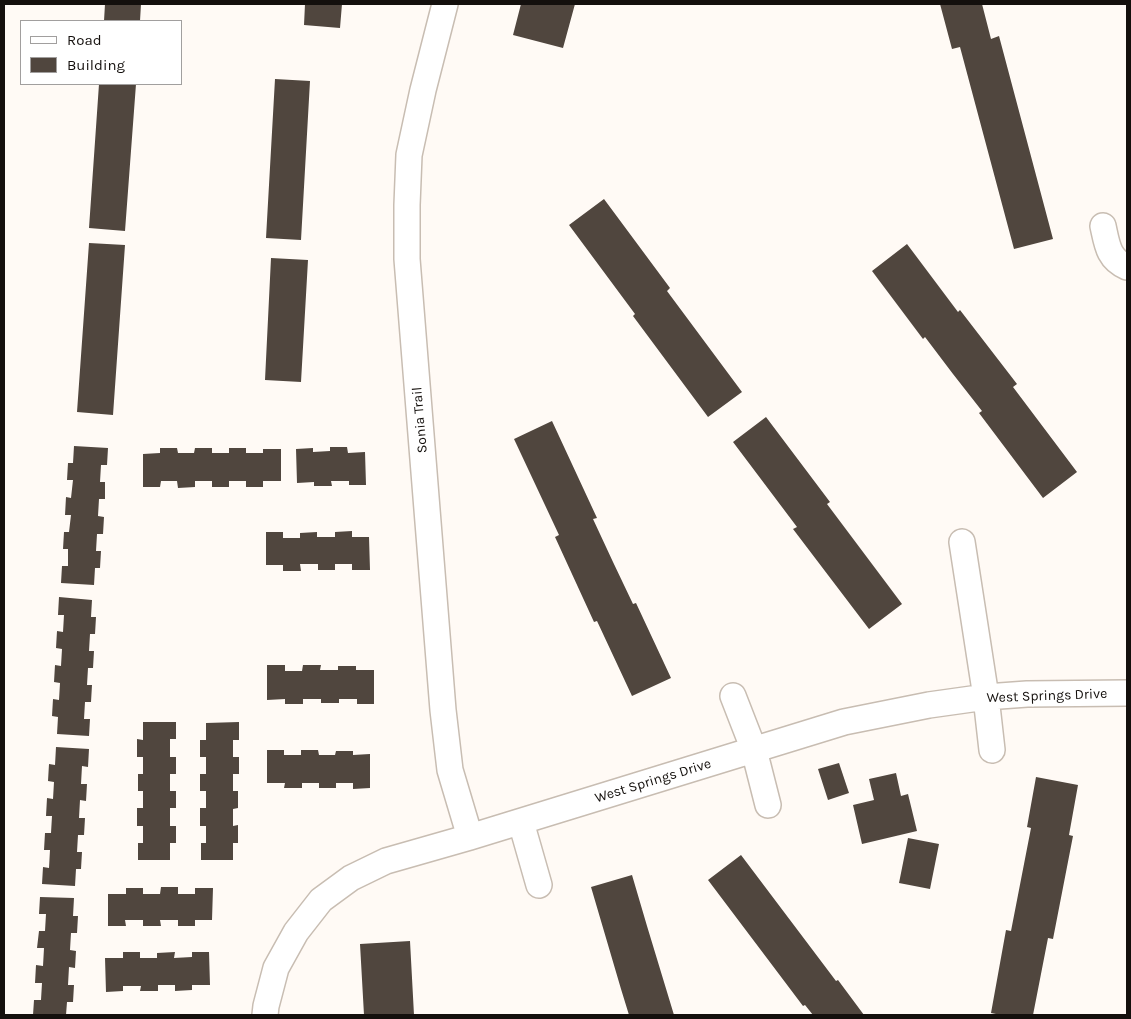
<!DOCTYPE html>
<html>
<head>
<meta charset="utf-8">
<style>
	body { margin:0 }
	#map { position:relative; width:1131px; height:1019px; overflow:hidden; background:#fffaf5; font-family:Karla,sans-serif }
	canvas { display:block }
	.frame { position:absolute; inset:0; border:5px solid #14100d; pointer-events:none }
	.legend { position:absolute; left:20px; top:20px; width:162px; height:65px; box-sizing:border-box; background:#fff; border:1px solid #a19f9e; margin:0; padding:6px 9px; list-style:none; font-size:15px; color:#14100d }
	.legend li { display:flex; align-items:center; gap:10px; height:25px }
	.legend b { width:25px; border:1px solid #a19f9e }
</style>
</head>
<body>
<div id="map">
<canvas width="1131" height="1019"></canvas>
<div class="frame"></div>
<ul class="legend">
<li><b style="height:6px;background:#fff"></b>Road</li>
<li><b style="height:14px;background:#50463e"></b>Building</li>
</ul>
</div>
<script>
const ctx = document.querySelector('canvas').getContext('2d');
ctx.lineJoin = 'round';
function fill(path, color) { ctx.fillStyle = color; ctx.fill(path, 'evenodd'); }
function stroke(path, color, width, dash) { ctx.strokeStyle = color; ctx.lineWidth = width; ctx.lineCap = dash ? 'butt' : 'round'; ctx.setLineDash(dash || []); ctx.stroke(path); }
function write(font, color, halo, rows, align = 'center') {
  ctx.font = font + ' Karla,sans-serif'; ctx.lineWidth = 5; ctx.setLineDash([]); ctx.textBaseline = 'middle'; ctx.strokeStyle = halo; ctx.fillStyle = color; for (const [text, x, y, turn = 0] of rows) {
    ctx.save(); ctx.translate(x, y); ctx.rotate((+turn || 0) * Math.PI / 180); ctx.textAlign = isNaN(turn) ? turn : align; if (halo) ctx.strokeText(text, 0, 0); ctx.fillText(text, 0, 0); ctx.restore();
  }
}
const building = new Path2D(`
	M 105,4 L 141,4 L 140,21 L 104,21 Z
	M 305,4 L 342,4 L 340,28 L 304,25 Z
	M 521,4 L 575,4 L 563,48 L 513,35 Z
	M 940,4 L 982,4 L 991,39 L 999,36 L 1053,239 L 1014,249 L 960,47 L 952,49 Z
	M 275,79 L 310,81 L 301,240 L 266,238 Z
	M 99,84 L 136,84 L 125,231 L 89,228 Z
	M 604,199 L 670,288 L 667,291 L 742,392 L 708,417 L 633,316 L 635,314 L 569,225 Z
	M 89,243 L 125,245 L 113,415 L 77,412 Z
	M 907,244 L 958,312 L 960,310 L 1017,384 L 1013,387 L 1077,472 L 1043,498 L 979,413 L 982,411 L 953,374 L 925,337 L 923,339 L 872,271 Z
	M 271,258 L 308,260 L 301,382 L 265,380 Z
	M 766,417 L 830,502 L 827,504 L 902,604 L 869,629 L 793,529 L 797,527 L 733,442 Z
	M 552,421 L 597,518 L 593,519 L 613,562 L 633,604 L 636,603 L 671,678 L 632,696 L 597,621 L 594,622 L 555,537 L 559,535 L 514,439 Z
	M 74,446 L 108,448 L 107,465 L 101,465 L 100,482 L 105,482 L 105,499 L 99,499 L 98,516 L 104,517 L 103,534 L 97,534 L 96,551 L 101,551 L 100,568 L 95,568 L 94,585 L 61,583 L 62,566 L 68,566 L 68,549 L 63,549 L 64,532 L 69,532 L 71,515 L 65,515 L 66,497 L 71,498 L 73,480 L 67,480 L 68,463 L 73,463 Z
	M 330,447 L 347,447 L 348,453 L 365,452 L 366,485 L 349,485 L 349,481 L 331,481 L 332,486 L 314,486 L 314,482 L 297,483 L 296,449 L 313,448 L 313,452 L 330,451 Z
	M 160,448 L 177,448 L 178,453 L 194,453 L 195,448 L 212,448 L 212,453 L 229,453 L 229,448 L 246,448 L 246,453 L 263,453 L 263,449 L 281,449 L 281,481 L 263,481 L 263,487 L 246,487 L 246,481 L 229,481 L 229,487 L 212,487 L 212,481 L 195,481 L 195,487 L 178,488 L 177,481 L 161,481 L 160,487 L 143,487 L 143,454 L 160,453 Z
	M 352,531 L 352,537 L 369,537 L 370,570 L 352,570 L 352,564 L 335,564 L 335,570 L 318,570 L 318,564 L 300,564 L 301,571 L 283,571 L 283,565 L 266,565 L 266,532 L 283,532 L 283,538 L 300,538 L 300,533 L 317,532 L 317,537 L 335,537 L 335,532 Z
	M 59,597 L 92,600 L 91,617 L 96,617 L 95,634 L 90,634 L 89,651 L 94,651 L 93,668 L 88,668 L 87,685 L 92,685 L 91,702 L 85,702 L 84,719 L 90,719 L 89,736 L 57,734 L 58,717 L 52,716 L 53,699 L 59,700 L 60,683 L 54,682 L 55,665 L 61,666 L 62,649 L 56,648 L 57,631 L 63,632 L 64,615 L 58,615 Z
	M 267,665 L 285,665 L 285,671 L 302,671 L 303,665 L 321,665 L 320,670 L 338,670 L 338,666 L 356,666 L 356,670 L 374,670 L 374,704 L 357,704 L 357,699 L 339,699 L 339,703 L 321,703 L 321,699 L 303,699 L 303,704 L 285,704 L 285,699 L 267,700 Z
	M 143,722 L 176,722 L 176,739 L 170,739 L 170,757 L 176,757 L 176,774 L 170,774 L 170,791 L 176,791 L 176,808 L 170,808 L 170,826 L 176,826 L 176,843 L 170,843 L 170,860 L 138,860 L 138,843 L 143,843 L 143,826 L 137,826 L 137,808 L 143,808 L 143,791 L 138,791 L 138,774 L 143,774 L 143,757 L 137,757 L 137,739 L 143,740 Z
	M 239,722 L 239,740 L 233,740 L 233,757 L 239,757 L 239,774 L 233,774 L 233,791 L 238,791 L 238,808 L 233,809 L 233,826 L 238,825 L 238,843 L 233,843 L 233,860 L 201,860 L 201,843 L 206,843 L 206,826 L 200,826 L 200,808 L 206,808 L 206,791 L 200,791 L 200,774 L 206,774 L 206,757 L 200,757 L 200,740 L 206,740 L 206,723 Z
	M 56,747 L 89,749 L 88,767 L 82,766 L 81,784 L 87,784 L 86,801 L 80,800 L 79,818 L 85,818 L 84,835 L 78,835 L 77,852 L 82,852 L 81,869 L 76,869 L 75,886 L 42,884 L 43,867 L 49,868 L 50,850 L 44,850 L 45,833 L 51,833 L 52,816 L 46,816 L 47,798 L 53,799 L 54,782 L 48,781 L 49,764 L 55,765 Z
	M 267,750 L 284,750 L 284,755 L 301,755 L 301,750 L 318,750 L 319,755 L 335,755 L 336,751 L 353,751 L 353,755 L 370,754 L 370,788 L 353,789 L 353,783 L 336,783 L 336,788 L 319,788 L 319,783 L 302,783 L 302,788 L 284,788 L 285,783 L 267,783 Z
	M 839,763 L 849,793 L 828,800 L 818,769 Z
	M 896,773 L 901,796 L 908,794 L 917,831 L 862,844 L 853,805 L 874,800 L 869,779 Z
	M 1036,777 L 1078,785 L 1069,835 L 1073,836 L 1053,939 L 1048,938 L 1033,1015 L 1001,1015 L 991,1013 L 1006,930 L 1011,931 L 1031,828 L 1027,827 Z
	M 908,838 L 939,844 L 930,889 L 899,883 Z
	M 741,855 L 836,981 L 838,980 L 864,1015 L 813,1015 L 805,1005 L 803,1006 L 708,880 Z
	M 632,875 L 647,926 L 674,1015 L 629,1015 L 621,989 L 591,887 Z
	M 161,887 L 178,887 L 178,894 L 195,894 L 195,888 L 213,888 L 212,920 L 195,920 L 195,926 L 178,926 L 178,920 L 160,920 L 161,926 L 143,926 L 143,920 L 125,920 L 126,926 L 108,926 L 108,894 L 126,894 L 126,888 L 143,888 L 143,894 L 160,894 Z
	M 40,897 L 74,898 L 73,916 L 78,916 L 77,933 L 71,933 L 70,950 L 76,951 L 75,968 L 69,967 L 68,985 L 74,985 L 73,1002 L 67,1002 L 66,1015 L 33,1015 L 34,1000 L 41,1000 L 42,983 L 35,983 L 36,965 L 43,966 L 44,948 L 37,948 L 39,931 L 45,931 L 46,914 L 39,914 Z
	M 410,941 L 414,1015 L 364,1015 L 360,944 Z
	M 123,952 L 140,952 L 140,958 L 157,958 L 157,953 L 175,952 L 174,958 L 192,957 L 192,952 L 209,952 L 210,985 L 192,985 L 192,990 L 175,991 L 175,985 L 158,985 L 158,991 L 140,991 L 141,986 L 123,986 L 123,991 L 106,992 L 105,958 L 123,958 Z`);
const minor = new Path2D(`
	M 445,4 L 423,90 L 409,155 L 407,205 L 407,259 L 443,710 L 450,770 L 470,837
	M 1103,226 C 1107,244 1108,259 1127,267
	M 962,542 L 986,697 L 992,750
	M 733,696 L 754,750 L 768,805
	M 521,822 L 539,885
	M 265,1015 L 266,1006 L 276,968 L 296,932 L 321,900 L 351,878 L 386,861 L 470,837 L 844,722 L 929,705 L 986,697 L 1027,694 L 1127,693`);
const streetNames = [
	["Sonia Trail",420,420,-95],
	["West Springs Drive",1047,696,-2],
	["West Springs Drive",653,781,-17]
];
fill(building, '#50463e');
stroke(minor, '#c8bdb2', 28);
stroke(minor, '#fff', 25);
write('14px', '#14100d', '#fff', streetNames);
</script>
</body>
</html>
